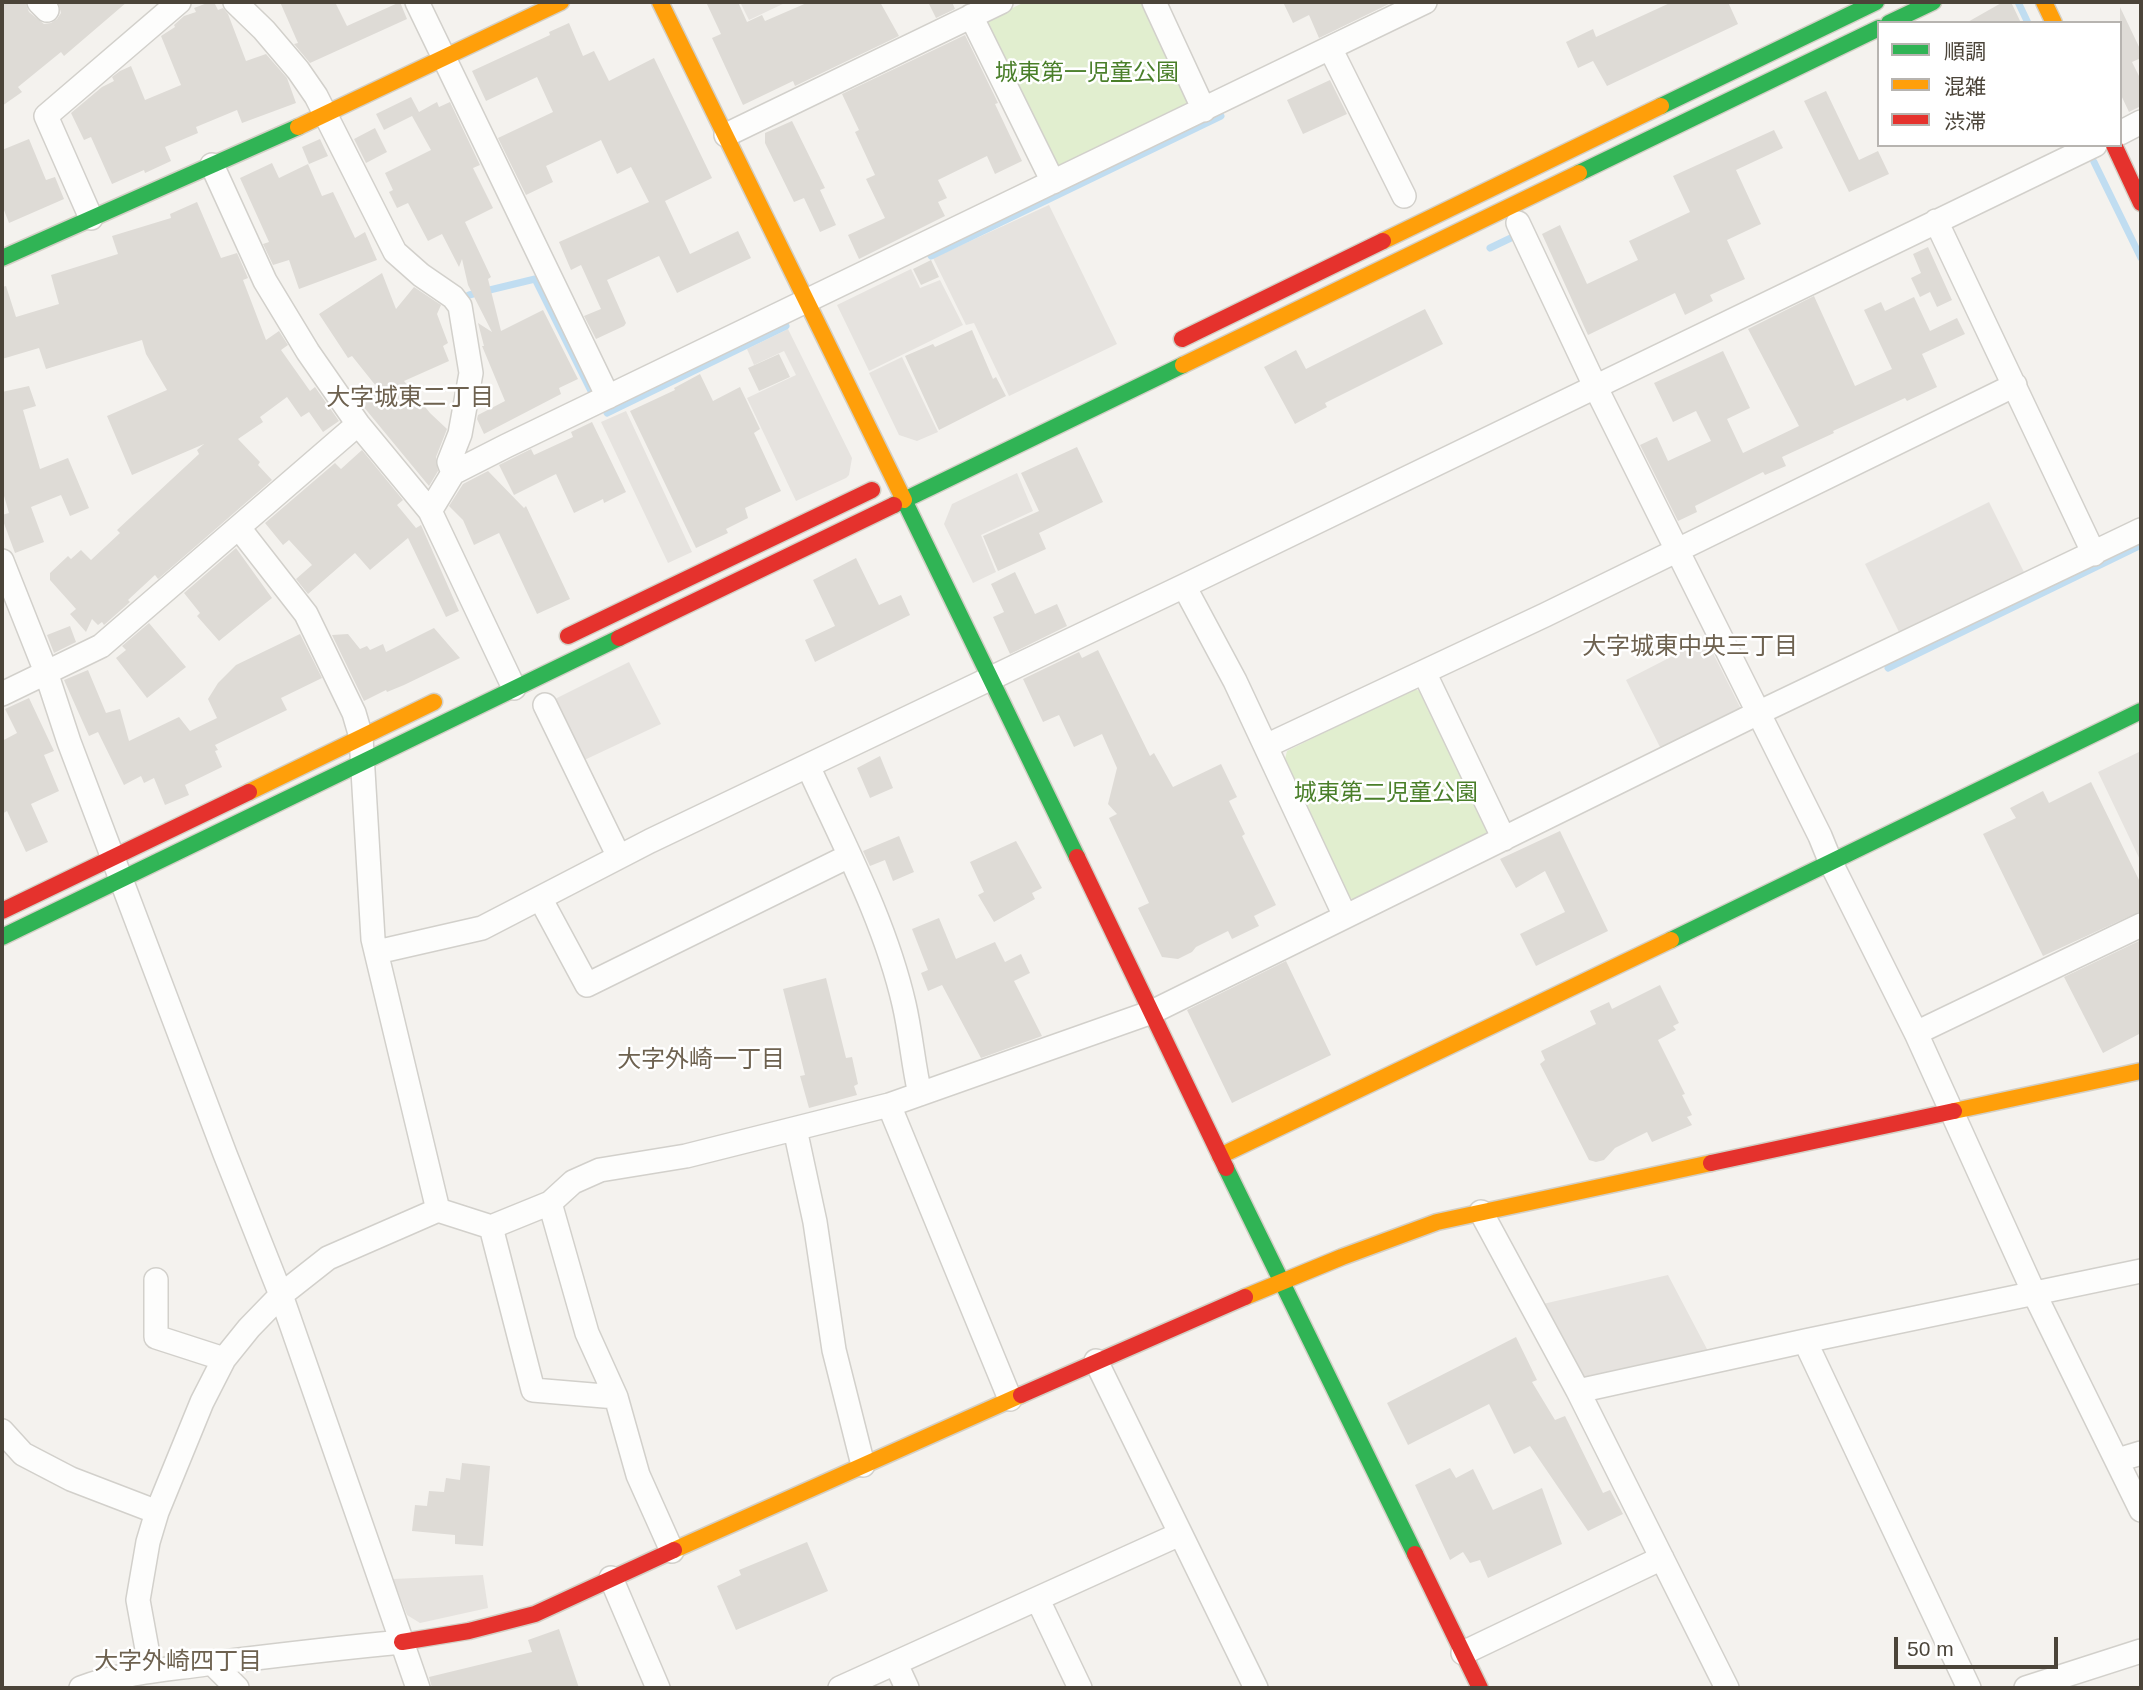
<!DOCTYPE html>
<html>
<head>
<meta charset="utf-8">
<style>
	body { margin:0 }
	#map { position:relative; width:2143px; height:1690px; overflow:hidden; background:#f4f2ee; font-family:Arial,"Noto Sans JP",sans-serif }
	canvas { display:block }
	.frame { position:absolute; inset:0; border:4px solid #4b4439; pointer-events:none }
	.legend { position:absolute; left:1877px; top:21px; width:245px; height:126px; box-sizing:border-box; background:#fff; border:2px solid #b7b4b0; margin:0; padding:9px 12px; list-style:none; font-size:21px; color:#4b4439 }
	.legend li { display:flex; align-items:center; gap:14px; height:35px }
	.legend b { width:35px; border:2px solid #b7b4b0 }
	.scale { position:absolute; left:1894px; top:1637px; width:164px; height:32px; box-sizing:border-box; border:4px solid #4b4439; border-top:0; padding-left:9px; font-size:21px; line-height:24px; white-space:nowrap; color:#4b4439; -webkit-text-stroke:5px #fff; paint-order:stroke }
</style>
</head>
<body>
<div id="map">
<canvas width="2143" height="1690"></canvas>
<div class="frame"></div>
<ul class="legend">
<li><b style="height:9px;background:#30b455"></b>順調</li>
<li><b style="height:9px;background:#ff9f0a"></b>混雑</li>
<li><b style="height:9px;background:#e5322d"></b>渋滞</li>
</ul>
<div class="scale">50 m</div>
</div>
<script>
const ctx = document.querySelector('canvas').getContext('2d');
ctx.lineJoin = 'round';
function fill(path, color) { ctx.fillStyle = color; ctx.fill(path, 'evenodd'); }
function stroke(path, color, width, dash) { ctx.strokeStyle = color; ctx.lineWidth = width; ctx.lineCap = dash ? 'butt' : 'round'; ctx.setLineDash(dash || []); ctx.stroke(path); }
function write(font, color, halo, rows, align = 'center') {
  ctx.font = font + ' Arial,"Noto Sans JP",sans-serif'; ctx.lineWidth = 5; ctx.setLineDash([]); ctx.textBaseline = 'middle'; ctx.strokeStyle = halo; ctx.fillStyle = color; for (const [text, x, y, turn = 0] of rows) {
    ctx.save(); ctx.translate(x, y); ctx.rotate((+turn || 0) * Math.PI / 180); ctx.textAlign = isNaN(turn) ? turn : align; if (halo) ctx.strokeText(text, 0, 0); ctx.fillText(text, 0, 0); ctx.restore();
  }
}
const green = new Path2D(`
	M 1025,2 L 1145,2 L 1191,97 L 1188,107 L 1060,168 L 1051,166 L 984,29 L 987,20 Z
	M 1412,689 L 1426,692 L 1489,824 L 1485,838 L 1353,900 L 1345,893 L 1284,763 L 1287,751 Z`);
const parking = new Path2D(`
	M 740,2 L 787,2 L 749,20 Z
	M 1049,205 L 1117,344 L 1009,396 L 974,323 L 966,325 L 933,258 Z
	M 911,269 L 920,288 L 940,280 L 963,325 L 869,371 L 837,305 Z
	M 788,329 L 852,458 L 849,475 L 846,478 L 796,501 L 747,398 L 796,375 L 784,351 L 754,365 L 747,349 Z
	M 902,357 L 938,432 L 917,441 L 899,435 L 869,373 Z
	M 626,411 L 692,552 L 668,563 L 601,422 Z
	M 1017,473 L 1033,511 L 981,535 L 996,572 L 973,583 L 944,524 L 952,504 Z
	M 1989,502 L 2025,574 L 1901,636 L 1865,564 Z
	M 1706,639 L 1743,713 L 1663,753 L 1626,680 Z
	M 629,662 L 661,724 L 578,763 L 551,701 Z
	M 2141,751 L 2141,862 L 2098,772 Z
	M 1668,1275 L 1708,1351 L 1586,1377 L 1576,1374 L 1543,1304 Z
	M 483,1575 L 488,1608 L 420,1623 L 407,1615 L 393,1579 Z`);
const stream = new Path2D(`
	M 2018,2 L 2028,23
	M 2094,162 L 2141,258
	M 1490,248 L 1515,236 L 1518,243
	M 931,256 L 1221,116
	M 469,295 L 535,279 L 591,391
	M 607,413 L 786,326
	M 1888,668 L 2141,545`);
const building = new Path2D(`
	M 2,2 L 25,2 L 29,12 L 44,24 L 51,23 L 57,19 L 61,13 L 58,2 L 127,2 L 64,56 L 61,52 L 18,87 L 22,92 L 2,106 Z
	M 210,2 L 214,2 L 218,10 L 223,8 L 228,14 L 246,61 L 266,54 L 287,78 L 296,103 L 242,123 L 237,110 L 196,127 L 198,133 L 165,147 L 171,161 L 145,173 L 144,170 L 112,184 L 91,137 L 84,140 L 71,113 L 102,87 L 114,81 L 112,77 L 120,71 L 131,66 L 145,100 L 181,85 L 161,36 L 175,27 L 174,25 L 184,16 L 196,12 L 194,8 Z
	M 280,2 L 335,2 L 347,26 L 400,2 L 407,19 L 310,63 L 294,44 L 298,43 Z
	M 706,2 L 738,2 L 747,22 L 762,15 L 765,21 L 809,2 L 880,2 L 899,36 L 795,86 L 793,81 L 743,105 L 712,38 L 721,34 Z
	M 928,2 L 952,2 L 955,9 L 936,18 Z
	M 1283,2 L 1393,2 L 1319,38 L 1309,15 L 1293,23 Z
	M 1672,2 L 1728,2 L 1738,24 L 1607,86 L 1593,61 L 1578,68 L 1566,42 L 1593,29 L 1596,37 Z
	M 2003,2 L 2011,2 L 2021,23 L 1966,23 Z
	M 2120,7 L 2141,51 L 2141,58 L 2132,62 L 2141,80 L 2141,106 L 2129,112 L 2120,93 Z
	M 569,23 L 583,56 L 594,51 L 609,81 L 654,58 L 712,178 L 665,201 L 690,254 L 738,231 L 751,258 L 677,293 L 659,256 L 607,280 L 626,323 L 624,326 L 596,339 L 584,316 L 601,309 L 581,265 L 571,270 L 559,242 L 649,202 L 631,167 L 617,174 L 601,140 L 546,166 L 553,182 L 526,195 L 498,138 L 553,112 L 537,77 L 486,101 L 472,71 L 550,35 L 549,32 Z
	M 965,35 L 998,103 L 995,104 L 1022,161 L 995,174 L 987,156 L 938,180 L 947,198 L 938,202 L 945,216 L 859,259 L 848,235 L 885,218 L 866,179 L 875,175 L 855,132 L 859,130 L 842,94 Z
	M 1330,80 L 1347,114 L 1303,134 L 1287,100 Z
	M 1826,91 L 1859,160 L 1878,151 L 1889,174 L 1849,192 L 1804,101 Z
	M 411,97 L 419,112 L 437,102 L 439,107 L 450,102 L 480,165 L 473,168 L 493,208 L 465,222 L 491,277 L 488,279 L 501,331 L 543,310 L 578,379 L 559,388 L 561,394 L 484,434 L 477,419 L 478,415 L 505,401 L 482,346 L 484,346 L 478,323 L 492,332 L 468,285 L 462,259 L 459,267 L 442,234 L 428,241 L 408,203 L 397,208 L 389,192 L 393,190 L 385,173 L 431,150 L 412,116 L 384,130 L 376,114 Z
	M 792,121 L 825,188 L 820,190 L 836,225 L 820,232 L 804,198 L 794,202 L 765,143 L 765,133 Z
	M 375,128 L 387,152 L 366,163 L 354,139 Z
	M 1774,130 L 1783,148 L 1736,170 L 1761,224 L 1727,240 L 1745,279 L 1710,295 L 1713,301 L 1685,315 L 1675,293 L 1588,335 L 1542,234 L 1560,225 L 1587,284 L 1638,260 L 1629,241 L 1690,212 L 1673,176 Z
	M 29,139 L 46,180 L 55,177 L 64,199 L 9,223 L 2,205 L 2,150 Z
	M 320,139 L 328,156 L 309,164 L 302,147 Z
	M 272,163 L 279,178 L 308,164 L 322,196 L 333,192 L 355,238 L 365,232 L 377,260 L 299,289 L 289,260 L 273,265 L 263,244 L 269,242 L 240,178 Z
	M 197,202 L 221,258 L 237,253 L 248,278 L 243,280 L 266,340 L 279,331 L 288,345 L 281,350 L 310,391 L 315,387 L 339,421 L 323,432 L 309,412 L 301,417 L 287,397 L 260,417 L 263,422 L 238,439 L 260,462 L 258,465 L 272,480 L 158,579 L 155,575 L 128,600 L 130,602 L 104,625 L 102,622 L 98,625 L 92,619 L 86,632 L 70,614 L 76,609 L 50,580 L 50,573 L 68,556 L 71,559 L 81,550 L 91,560 L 120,533 L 117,530 L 199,454 L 197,450 L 204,444 L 132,475 L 107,416 L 167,390 L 146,354 L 142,340 L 46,369 L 39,348 L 2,359 L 2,287 L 6,286 L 16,317 L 59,304 L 51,275 L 118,254 L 112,236 L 171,218 L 170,214 Z
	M 1928,247 L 1952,300 L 1937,307 L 1930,292 L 1920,297 L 1911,278 L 1921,273 L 1913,254 Z
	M 931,260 L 939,277 L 921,285 L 913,269 Z
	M 382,273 L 396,309 L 414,287 L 441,305 L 437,314 L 448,343 L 443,346 L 449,361 L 404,381 L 430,413 L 447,429 L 436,457 L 438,471 L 429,486 L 358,400 L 376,386 L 352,356 L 348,358 L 319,314 Z
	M 1814,296 L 1855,386 L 1892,369 L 1864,310 L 1881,302 L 1885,311 L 1914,297 L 1930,331 L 1957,318 L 1965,334 L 1922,354 L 1937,387 L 1907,401 L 1905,398 L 1833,431 L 1834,433 L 1782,457 L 1786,466 L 1765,475 L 1763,472 L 1695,506 L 1697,512 L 1678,521 L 1640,445 L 1657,437 L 1668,461 L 1711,441 L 1696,411 L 1673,422 L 1654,383 L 1723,351 L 1750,408 L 1727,419 L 1743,453 L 1799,426 L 1748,329 Z
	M 1425,309 L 1443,344 L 1325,403 L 1327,407 L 1295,424 L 1264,367 L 1296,350 L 1306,369 Z
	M 972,330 L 993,379 L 996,377 L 1006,396 L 939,430 L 905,356 L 933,344 L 935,347 Z
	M 779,354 L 790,377 L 759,391 L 748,368 Z
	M 700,374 L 713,401 L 740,387 L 760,429 L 754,433 L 781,491 L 745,508 L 748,518 L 726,529 L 728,533 L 696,548 L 630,411 L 675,390 L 674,388 Z
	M 29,386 L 36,406 L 23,410 L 40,469 L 68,458 L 89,508 L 70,516 L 61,495 L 31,507 L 44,542 L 15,553 L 2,518 L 2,515 L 9,513 L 2,489 L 2,392 Z
	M 592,422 L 626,492 L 604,503 L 603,499 L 574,513 L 556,474 L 514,495 L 499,465 L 531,449 L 534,455 L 573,437 L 571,432 Z
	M 1077,447 L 1103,502 L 1039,533 L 1046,549 L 998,571 L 983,536 L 1039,511 L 1021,473 Z
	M 362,450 L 403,500 L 397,505 L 416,528 L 421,525 L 459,611 L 446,617 L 408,538 L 370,570 L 355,553 L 308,594 L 296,579 L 312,565 L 289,540 L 283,545 L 265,523 L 335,463 L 341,469 Z
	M 488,471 L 524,508 L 526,506 L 570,599 L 537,614 L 499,533 L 474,545 L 463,520 L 449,506 L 463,484 Z
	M 236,548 L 272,598 L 219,641 L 197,616 L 200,613 L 184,593 Z
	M 856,558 L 879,605 L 901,595 L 910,615 L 815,662 L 805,640 L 835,626 L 813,580 Z
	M 1015,572 L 1035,614 L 1057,604 L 1067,626 L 1010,654 L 993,617 L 1004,612 L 991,584 Z
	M 149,623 L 186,667 L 147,698 L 116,658 L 126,650 L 122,646 Z
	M 70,626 L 76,642 L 54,653 L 47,635 Z
	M 434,628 L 460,658 L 404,685 L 387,692 L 386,690 L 364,701 L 332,635 L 348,634 L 360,649 L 367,646 L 370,650 L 383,644 L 386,652 Z
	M 300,634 L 322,678 L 281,698 L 287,710 L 215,745 L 218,750 L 215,751 L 222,767 L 185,785 L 189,795 L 165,805 L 154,778 L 144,783 L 141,776 L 124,785 L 98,732 L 89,736 L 64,680 L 88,670 L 106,713 L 120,709 L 129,741 L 179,717 L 190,731 L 217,718 L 208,699 L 218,683 L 236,665 Z
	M 1098,650 L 1150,756 L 1154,753 L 1173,787 L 1221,764 L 1237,797 L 1229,801 L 1245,834 L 1242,836 L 1276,905 L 1254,916 L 1259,926 L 1232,939 L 1228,931 L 1196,947 L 1192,952 L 1178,959 L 1162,957 L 1138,908 L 1149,903 L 1109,818 L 1117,814 L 1108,804 L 1117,768 L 1102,734 L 1074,747 L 1059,715 L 1043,722 L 1023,679 L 1079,652 L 1082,658 Z
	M 29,698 L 54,751 L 44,755 L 59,791 L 31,804 L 48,842 L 26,852 L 7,811 L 2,814 L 2,741 L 17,733 L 5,709 Z
	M 880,756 L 893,788 L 870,798 L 857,768 Z
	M 2091,782 L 2141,884 L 2141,911 L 2043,956 L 1983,834 L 2016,818 L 2010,808 L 2043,791 L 2049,803 Z
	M 1560,831 L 1608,931 L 1536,966 L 1520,934 L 1565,912 L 1545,871 L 1516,888 L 1500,859 Z
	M 899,836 L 914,872 L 893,881 L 885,860 L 870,866 L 863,851 Z
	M 1016,841 L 1042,888 L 1032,893 L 1035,899 L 994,922 L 978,895 L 984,892 L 970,862 Z
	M 939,918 L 956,959 L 995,942 L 1005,962 L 1021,954 L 1030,973 L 1014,981 L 1042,1036 L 981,1058 L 942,985 L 928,991 L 921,973 L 928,970 L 912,929 Z
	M 2141,940 L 2141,1033 L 2103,1053 L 2064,977 Z
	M 1286,961 L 1331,1055 L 1232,1103 L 1187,1010 Z
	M 826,978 L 846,1058 L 852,1057 L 858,1084 L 854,1086 L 857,1095 L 809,1108 L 800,1076 L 805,1075 L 783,989 Z
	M 1660,985 L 1679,1023 L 1673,1026 L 1676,1030 L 1658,1040 L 1685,1094 L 1682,1095 L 1692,1115 L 1687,1117 L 1692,1125 L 1652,1142 L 1647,1132 L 1615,1148 L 1604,1160 L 1596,1162 L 1589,1160 L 1540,1064 L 1545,1060 L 1541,1051 L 1596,1024 L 1590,1011 L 1609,1002 L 1612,1009 Z
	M 1516,1337 L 1537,1380 L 1532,1382 L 1555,1420 L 1565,1416 L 1603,1493 L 1610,1490 L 1623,1514 L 1588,1531 L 1530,1446 L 1514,1454 L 1489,1404 L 1408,1445 L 1387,1403 Z
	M 462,1463 L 490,1466 L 483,1546 L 455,1544 L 455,1535 L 412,1531 L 415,1505 L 427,1506 L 429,1491 L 444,1492 L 446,1478 L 460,1480 Z
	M 1450,1468 L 1456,1478 L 1473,1469 L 1493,1510 L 1542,1488 L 1562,1544 L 1488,1578 L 1480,1560 L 1470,1563 L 1463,1552 L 1450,1560 L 1415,1485 Z
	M 807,1542 L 828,1591 L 736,1630 L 717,1586 L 741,1575 L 739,1570 Z
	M 559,1629 L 579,1688 L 432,1688 L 429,1677 L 532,1652 L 528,1640 Z`);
const street = new Path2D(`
	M 39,2 L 47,10
	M 235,2 L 264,30 L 298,70 L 316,96 L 395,252 L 421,275 L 453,297 L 460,306 L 471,373 L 460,434 L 449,462 L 453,473
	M 417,2 L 608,397
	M 1154,2 L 1204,110
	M 971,16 L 1053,182
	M 1330,48 L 1404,196
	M 2120,133 L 2141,122
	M 726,135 L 1001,2
	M 212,165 L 265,281 L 308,352 L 358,424 L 430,511 L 514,688
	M 91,218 L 46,116 L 179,2
	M 1936,221 L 2094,554
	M 1518,223 L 1595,386 L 1820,836 L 1831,863 L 1916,1033 L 2034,1293 L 2141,1510
	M 430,511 L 453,473 L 506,446 L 1425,2
	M 239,528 L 306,614 L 354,713 L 361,737 L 373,939 L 438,1210
	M 2,561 L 46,672 L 69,742 L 225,1154 L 281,1295 L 418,1688
	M 1184,586 L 1235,681 L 1345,916
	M 1424,672 L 1504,839
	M 2,694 L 101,646 L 358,424
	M 545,705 L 619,857
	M 1266,746 L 1545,615 L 2015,385
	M 808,766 C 843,843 885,921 904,1004 C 911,1034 913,1064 920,1094
	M 540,898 L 587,985 L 849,856
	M 377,952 L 482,928 L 650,841 L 1184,586 L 2095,145
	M 1916,1033 L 2141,925
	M 889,1105 L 1010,1399
	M 795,1129 L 815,1222 L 834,1350 L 863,1465
	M 550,1203 L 587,1333 L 616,1397
	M 1481,1212 L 1578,1391 L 1727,1688
	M 491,1227 L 533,1390 L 616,1397 L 638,1475 L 672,1551
	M 156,1280 L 156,1337 L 224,1359
	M 1805,1341 L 1969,1688
	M 1096,1361 L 1256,1688
	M 1578,1391 L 1805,1341 L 2141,1271
	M 2,1431 L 23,1454 L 71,1479 L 157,1512
	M 2118,1460 L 2141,1453
	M 611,1578 L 658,1688
	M 1038,1600 L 1080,1688
	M 1463,1653 L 1662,1558
	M 213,1664 L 237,1688
	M 896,1664 L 907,1688
	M 151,1671 L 138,1600 L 148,1542 L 157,1512 L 202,1402 L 224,1359 L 249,1328 L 281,1295 L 328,1258 L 438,1210 L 491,1227 L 550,1203 L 573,1182 L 600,1170 L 686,1156 L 889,1105 L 1152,1012 L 1758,713 L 2141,530
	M 81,1688 C 120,1673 164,1670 206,1664 C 271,1656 337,1648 402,1642
	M 840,1688 L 1180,1534
	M 2026,1688 L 2141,1651`);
const fast = new Path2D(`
	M 1889,23 L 1933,2
	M 1661,106 L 1876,2
	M 1579,173 L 1879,28
	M 2,258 L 298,127
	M 904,500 L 1077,857
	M 894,505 L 1183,365
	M 2,937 L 619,638
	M 1671,940 L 2141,711
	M 1226,1168 L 1415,1554`);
const slow = new Path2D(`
	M 660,2 L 904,500
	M 2044,2 L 2054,23
	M 298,127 L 561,2
	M 1383,241 L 1661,106
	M 1183,365 L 1579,173
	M 249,792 L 434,702
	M 1954,1111 L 2141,1071
	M 1220,1156 L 1671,940
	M 1245,1297 L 1342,1257 L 1437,1222 L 1711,1163
	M 674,1550 L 1021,1395`);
const jam = new Path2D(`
	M 2114,145 L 2141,203
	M 1182,339 L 1383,241
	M 568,636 L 872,490
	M 619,638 L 894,505
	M 1077,857 L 1226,1168
	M 2,911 L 249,792
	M 1711,1163 L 1954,1111
	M 1021,1395 L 1245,1297
	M 1415,1554 L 1480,1688
	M 402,1642 L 469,1631 L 535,1614 L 674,1550`);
const parkNames = [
	["城東第一児童公園",1087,74],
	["城東第二児童公園",1386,794]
];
const neighbourhoodNames = [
	["大字城東二丁目",410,398],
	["大字城東中央三丁目",1690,647],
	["大字外崎一丁目",701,1060],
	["大字外崎四丁目",178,1662]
];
fill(green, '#e1eecf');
fill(parking, '#e6e3df');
stroke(stream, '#c0ddf1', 7);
fill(building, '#dedbd6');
stroke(street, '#d2d0cb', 26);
stroke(fast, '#d3cfc5', 19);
stroke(slow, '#d3cfc5', 19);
stroke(jam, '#d3cfc5', 19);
stroke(street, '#fdfdfc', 23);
stroke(fast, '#30b455', 16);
stroke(slow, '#ff9f0a', 16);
stroke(jam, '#e5322d', 16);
write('23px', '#4a7f2a', '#fff', parkNames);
write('24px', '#6e6250', '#fff', neighbourhoodNames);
</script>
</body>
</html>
